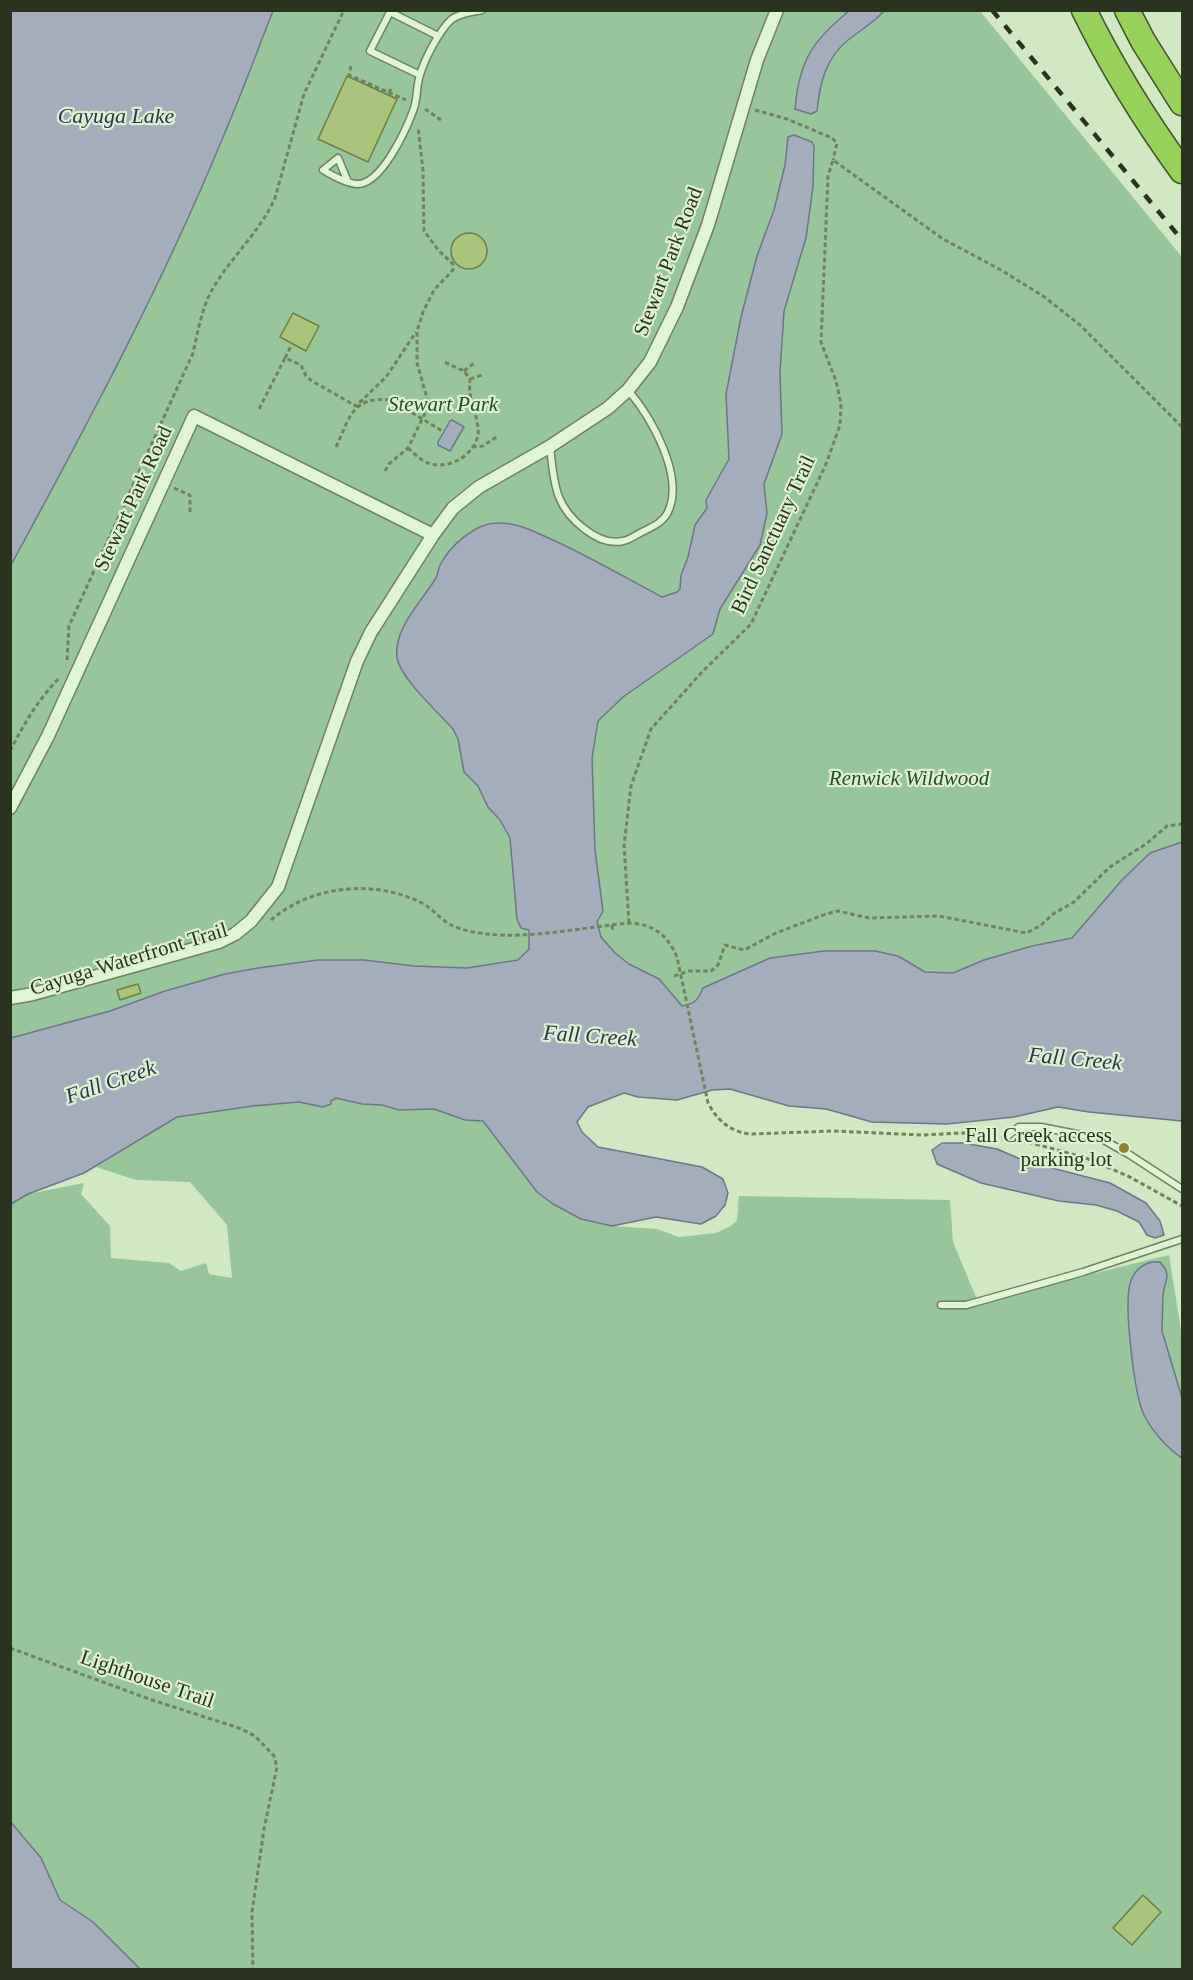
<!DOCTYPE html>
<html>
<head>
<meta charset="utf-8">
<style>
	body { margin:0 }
	#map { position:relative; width:1193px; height:1980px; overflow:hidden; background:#d0e9c2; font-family:Georgia,serif }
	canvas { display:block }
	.frame { position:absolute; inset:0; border:12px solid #2a331e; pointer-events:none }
</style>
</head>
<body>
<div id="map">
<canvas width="1193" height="1980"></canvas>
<div class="frame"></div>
</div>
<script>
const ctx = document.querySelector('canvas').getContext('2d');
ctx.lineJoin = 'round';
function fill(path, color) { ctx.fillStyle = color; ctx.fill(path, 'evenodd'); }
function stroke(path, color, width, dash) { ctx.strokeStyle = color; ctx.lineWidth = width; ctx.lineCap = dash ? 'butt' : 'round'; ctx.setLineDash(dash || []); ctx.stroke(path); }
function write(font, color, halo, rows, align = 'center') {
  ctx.font = font + ' Georgia,serif'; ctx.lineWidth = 4.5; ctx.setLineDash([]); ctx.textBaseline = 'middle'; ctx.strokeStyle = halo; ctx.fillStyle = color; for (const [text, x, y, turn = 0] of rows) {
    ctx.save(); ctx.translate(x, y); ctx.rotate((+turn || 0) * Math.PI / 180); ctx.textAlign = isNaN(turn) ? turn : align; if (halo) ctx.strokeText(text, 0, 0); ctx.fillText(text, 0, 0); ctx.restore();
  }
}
const green = new Path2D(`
	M 273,11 L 980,11 L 1182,257 L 1182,1072 L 771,1051 L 11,1122 L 11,565 L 96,408 L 132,335 L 221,142 Z
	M 336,1098 L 362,1104 L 382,1105 L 399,1110 L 434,1109 L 465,1120 L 483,1121 L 537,1191 L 581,1219 L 612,1226 L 657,1229 L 679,1237 L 716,1233 L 731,1226 L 737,1220 L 739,1196 L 950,1200 L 953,1242 L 978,1302 L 1169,1255 L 1182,1337 L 1182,1969 L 140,1969 L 93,1922 L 60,1900 L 41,1858 L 11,1821 L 10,1204 L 28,1194 L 84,1183 L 81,1194 L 110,1226 L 111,1258 L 169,1263 L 181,1271 L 206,1263 L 209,1274 L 232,1278 L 227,1225 L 190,1182 L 136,1180 L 96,1167 L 177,1117 L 253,1106 L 299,1102 L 323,1107 Z`);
const water = new Path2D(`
	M 11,10 L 273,11 C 256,54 240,98 221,142 C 161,287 86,427 11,565 Z
	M 849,11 L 884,11 C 873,23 861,30 848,40 C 825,59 820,83 817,111 L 811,114 L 795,109 C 799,61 812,41 849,11 Z
	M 794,135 L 812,142 L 814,146 L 813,187 L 806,238 L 784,311 L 780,373 L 782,434 L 764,484 L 767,513 L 760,545 L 720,609 L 713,634 L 623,697 L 598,721 L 592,758 L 595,850 L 603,911 L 597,922 L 601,937 L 615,953 L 629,964 L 659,979 L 682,1006 C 695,1004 698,1000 703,988 L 770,958 L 824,951 L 875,951 L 898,956 L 925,972 L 953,973 L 984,960 L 1032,946 L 1072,938 L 1122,880 L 1150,853 L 1182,842 L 1182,1121 L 1089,1112 L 1058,1107 L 1014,1117 L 947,1124 L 872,1122 L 826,1109 L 789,1106 L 730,1089 L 712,1090 L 677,1100 L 638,1097 L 624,1093 L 588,1107 L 577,1122 L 582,1132 L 598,1147 L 702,1167 L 723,1179 L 728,1193 L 725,1205 L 716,1216 L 701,1224 L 656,1217 L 612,1226 L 581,1219 L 553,1204 L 537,1192 L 483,1121 L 465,1120 L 434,1109 L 399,1110 L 382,1105 L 362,1104 L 336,1098 L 331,1101 L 331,1104 L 323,1107 L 299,1102 L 253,1106 L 177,1117 L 84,1173 L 28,1194 L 11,1204 L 11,1038 L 110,1011 L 165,991 L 225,974 L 258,968 L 318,960 L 364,960 L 414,966 L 467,968 L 518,960 L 529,949 L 529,930 L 521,928 L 517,919 L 510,838 L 500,820 L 488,807 L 478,786 L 464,772 L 458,739 L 453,729 C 438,712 401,679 397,658 C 393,629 422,601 436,578 C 438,574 438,569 440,565 C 450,546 475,523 497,523 C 518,522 534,532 553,540 C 590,557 626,578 662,597 L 677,592 L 680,589 L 681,575 L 688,557 L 695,525 L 707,508 L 706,500 L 729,459 L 726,394 L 741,317 L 757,256 L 774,210 L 785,165 L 788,137 Z
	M 452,420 L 464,427 L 450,451 L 438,445 L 438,442 L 450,421 Z
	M 942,1143 L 963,1143 L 997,1149 L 1025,1161 L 1110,1183 L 1146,1203 L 1160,1221 L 1164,1235 L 1155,1238 L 1147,1235 L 1139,1222 L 1117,1211 L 1096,1205 L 1059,1201 L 981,1183 L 937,1164 L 932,1150 Z
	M 1152,1262 L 1160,1262 L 1166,1270 L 1167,1277 L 1163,1294 L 1162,1331 L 1182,1398 L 1182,1458 C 1168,1449 1153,1432 1145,1417 C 1134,1397 1124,1306 1130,1284 C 1133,1272 1140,1265 1152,1262 Z
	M 10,1821 L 41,1858 L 60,1900 L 93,1922 L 140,1969 L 11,1969 Z`);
const building = new Path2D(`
	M 347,76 L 397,99 L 368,162 L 318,139 Z
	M451 251a18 18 0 1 1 36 0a18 18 0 1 1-36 0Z
	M 293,313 L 319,326 L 306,351 L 280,337 Z
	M 138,984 L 141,993 L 120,1000 L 117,990 Z
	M 1143,1895 L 1161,1912 L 1132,1945 L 1113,1928 Z`);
const path = new Path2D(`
	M 351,66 L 349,75 L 406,100
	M 389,93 L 392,87
	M 425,109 L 441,120
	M 755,110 L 787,119 L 832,138 L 837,143 L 833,160
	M 285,358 L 291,346
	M 464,371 L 474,363
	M 470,379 L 482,375
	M 471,406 L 479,403
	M 259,409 L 285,358 L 301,365 L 306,376 L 312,381 L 356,406 L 386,377 L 416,332
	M 336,447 C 350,417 352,396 391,400 L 444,432
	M 472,447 L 483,446 L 498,436
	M 408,448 C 415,454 422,462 431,464 C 450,469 474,455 478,435 C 480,417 467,402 470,379 L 464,371 L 444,362
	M 385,471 L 389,464 L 408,448 L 427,409 L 427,398 L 417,363 L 417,331 L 423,312 L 434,290 L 453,270 L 453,264 L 439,251 L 424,231 L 423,171 L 418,127
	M 174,488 L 190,495 L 190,514
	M 67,660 L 69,626 L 193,353 C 198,332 201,310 212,290 C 230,258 260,232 275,198 L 304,94 L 344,10
	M 10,751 C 25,722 36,703 58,679
	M 271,920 C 312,885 374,879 422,903 C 433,909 440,919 451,925 C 461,930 476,933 487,934 C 529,939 586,927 629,923 C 653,924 667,934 677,957 L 708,1103 C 718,1121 729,1131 750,1134 L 834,1131 L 922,1135 L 961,1133 L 997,1135
	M 629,923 L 624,845 L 631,786 L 651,729 L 703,671 L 751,624 L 826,464 L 840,425 L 841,404 L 836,381 L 821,342 L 828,176 L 833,160 L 943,239 L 1001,270 L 1043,296 L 1080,325 L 1182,427
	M 612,925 L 613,932
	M 674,976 L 689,971 L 711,971 L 718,965 L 725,945 L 744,950 L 776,933 L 826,914 L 838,911 L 869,918 L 939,916 L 1026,933 L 1040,926 L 1053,914 L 1074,902 L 1110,867 L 1146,844 L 1167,826 L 1182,824
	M 1021,1140 L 1086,1158 L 1128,1176 L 1182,1206
	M 10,1648 L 152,1700 L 239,1728 L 255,1736 L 274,1756 L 277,1767 L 264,1829 L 252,1912 L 253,1970`);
const lane = new Path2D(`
	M 420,75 L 370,51 L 390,12 L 438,36
	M 348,182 L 338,158 L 323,170 C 333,176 345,183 357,184 C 381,185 406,130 413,111 C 418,99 416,86 420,75 C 424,60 440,29 452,19 C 461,13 472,12 482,10
	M 550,447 C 552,463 553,482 559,497 C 567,518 598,547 623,541 C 630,540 637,534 644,531 C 654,526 663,522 668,512 C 685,476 651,417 628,390
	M 1006,1137 L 1019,1127 L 1041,1127 L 1102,1139 L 1130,1155 L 1182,1189
	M 941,1305 L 966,1305 L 1083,1272 L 1182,1239`);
const street = new Path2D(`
	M 433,535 L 453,508 L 479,487 L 549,447 L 608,408 L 628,390 L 650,362 L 677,307 L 708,225 L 757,60 L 777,10
	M 10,808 L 48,736 L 194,416 L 433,535 L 371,632 L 357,661 L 278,887 L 251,921 L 235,934 L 219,942 L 33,994 L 10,998`);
const highway = new Path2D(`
	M 1084,10 C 1112,67 1145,120 1182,171
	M 1127,10 L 1143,41 L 1182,103`);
const rail = new Path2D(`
	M 992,10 L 1182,240`);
const markers = [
	[1124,1148,6,"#8b8431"]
];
const streetNames = [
	["Stewart Park Road",669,262,-69],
	["Stewart Park Road",134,499,-65],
	["Bird Sanctuary Trail",774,535,-65],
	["Cayuga Waterfront Trail",129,960,-17],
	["Lighthouse Trail",147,1680,19]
];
const parkNames = [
	["Stewart Park",443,405],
	["Renwick Wildwood",909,779]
];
const poiNames = [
	["Fall Creek access",1112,1136],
	["parking lot",1112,1160]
];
const waterNames = [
	["Cayuga Lake",116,117],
	["Fall Creek",590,1037,4],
	["Fall Creek",1075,1060,5],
	["Fall Creek",111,1083,-19]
];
fill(green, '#97c69a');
fill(water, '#a4adbc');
stroke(water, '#6c7589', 1.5);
fill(building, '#abc47b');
stroke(building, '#6b7e43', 1.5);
stroke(lane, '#70825b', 9);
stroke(street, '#70825b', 15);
stroke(highway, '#43502f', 27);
stroke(path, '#70825b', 3, [4.5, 3]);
stroke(lane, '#e0f5d4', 6);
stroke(street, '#e0f5d4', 12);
stroke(highway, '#96d25a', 24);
stroke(rail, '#2a331e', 4.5, [10, 10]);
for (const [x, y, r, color] of markers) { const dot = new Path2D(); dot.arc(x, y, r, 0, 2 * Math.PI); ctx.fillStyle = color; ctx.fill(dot); stroke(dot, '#ddf2d1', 2); }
write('21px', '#2a331e', '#ddf2d1', streetNames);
write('italic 21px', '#264d2e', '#ddf2d1', parkNames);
write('21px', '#2a331e', '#ddf2d1', poiNames, 'right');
write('italic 22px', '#2e3351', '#ddf2d1', waterNames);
</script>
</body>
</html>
